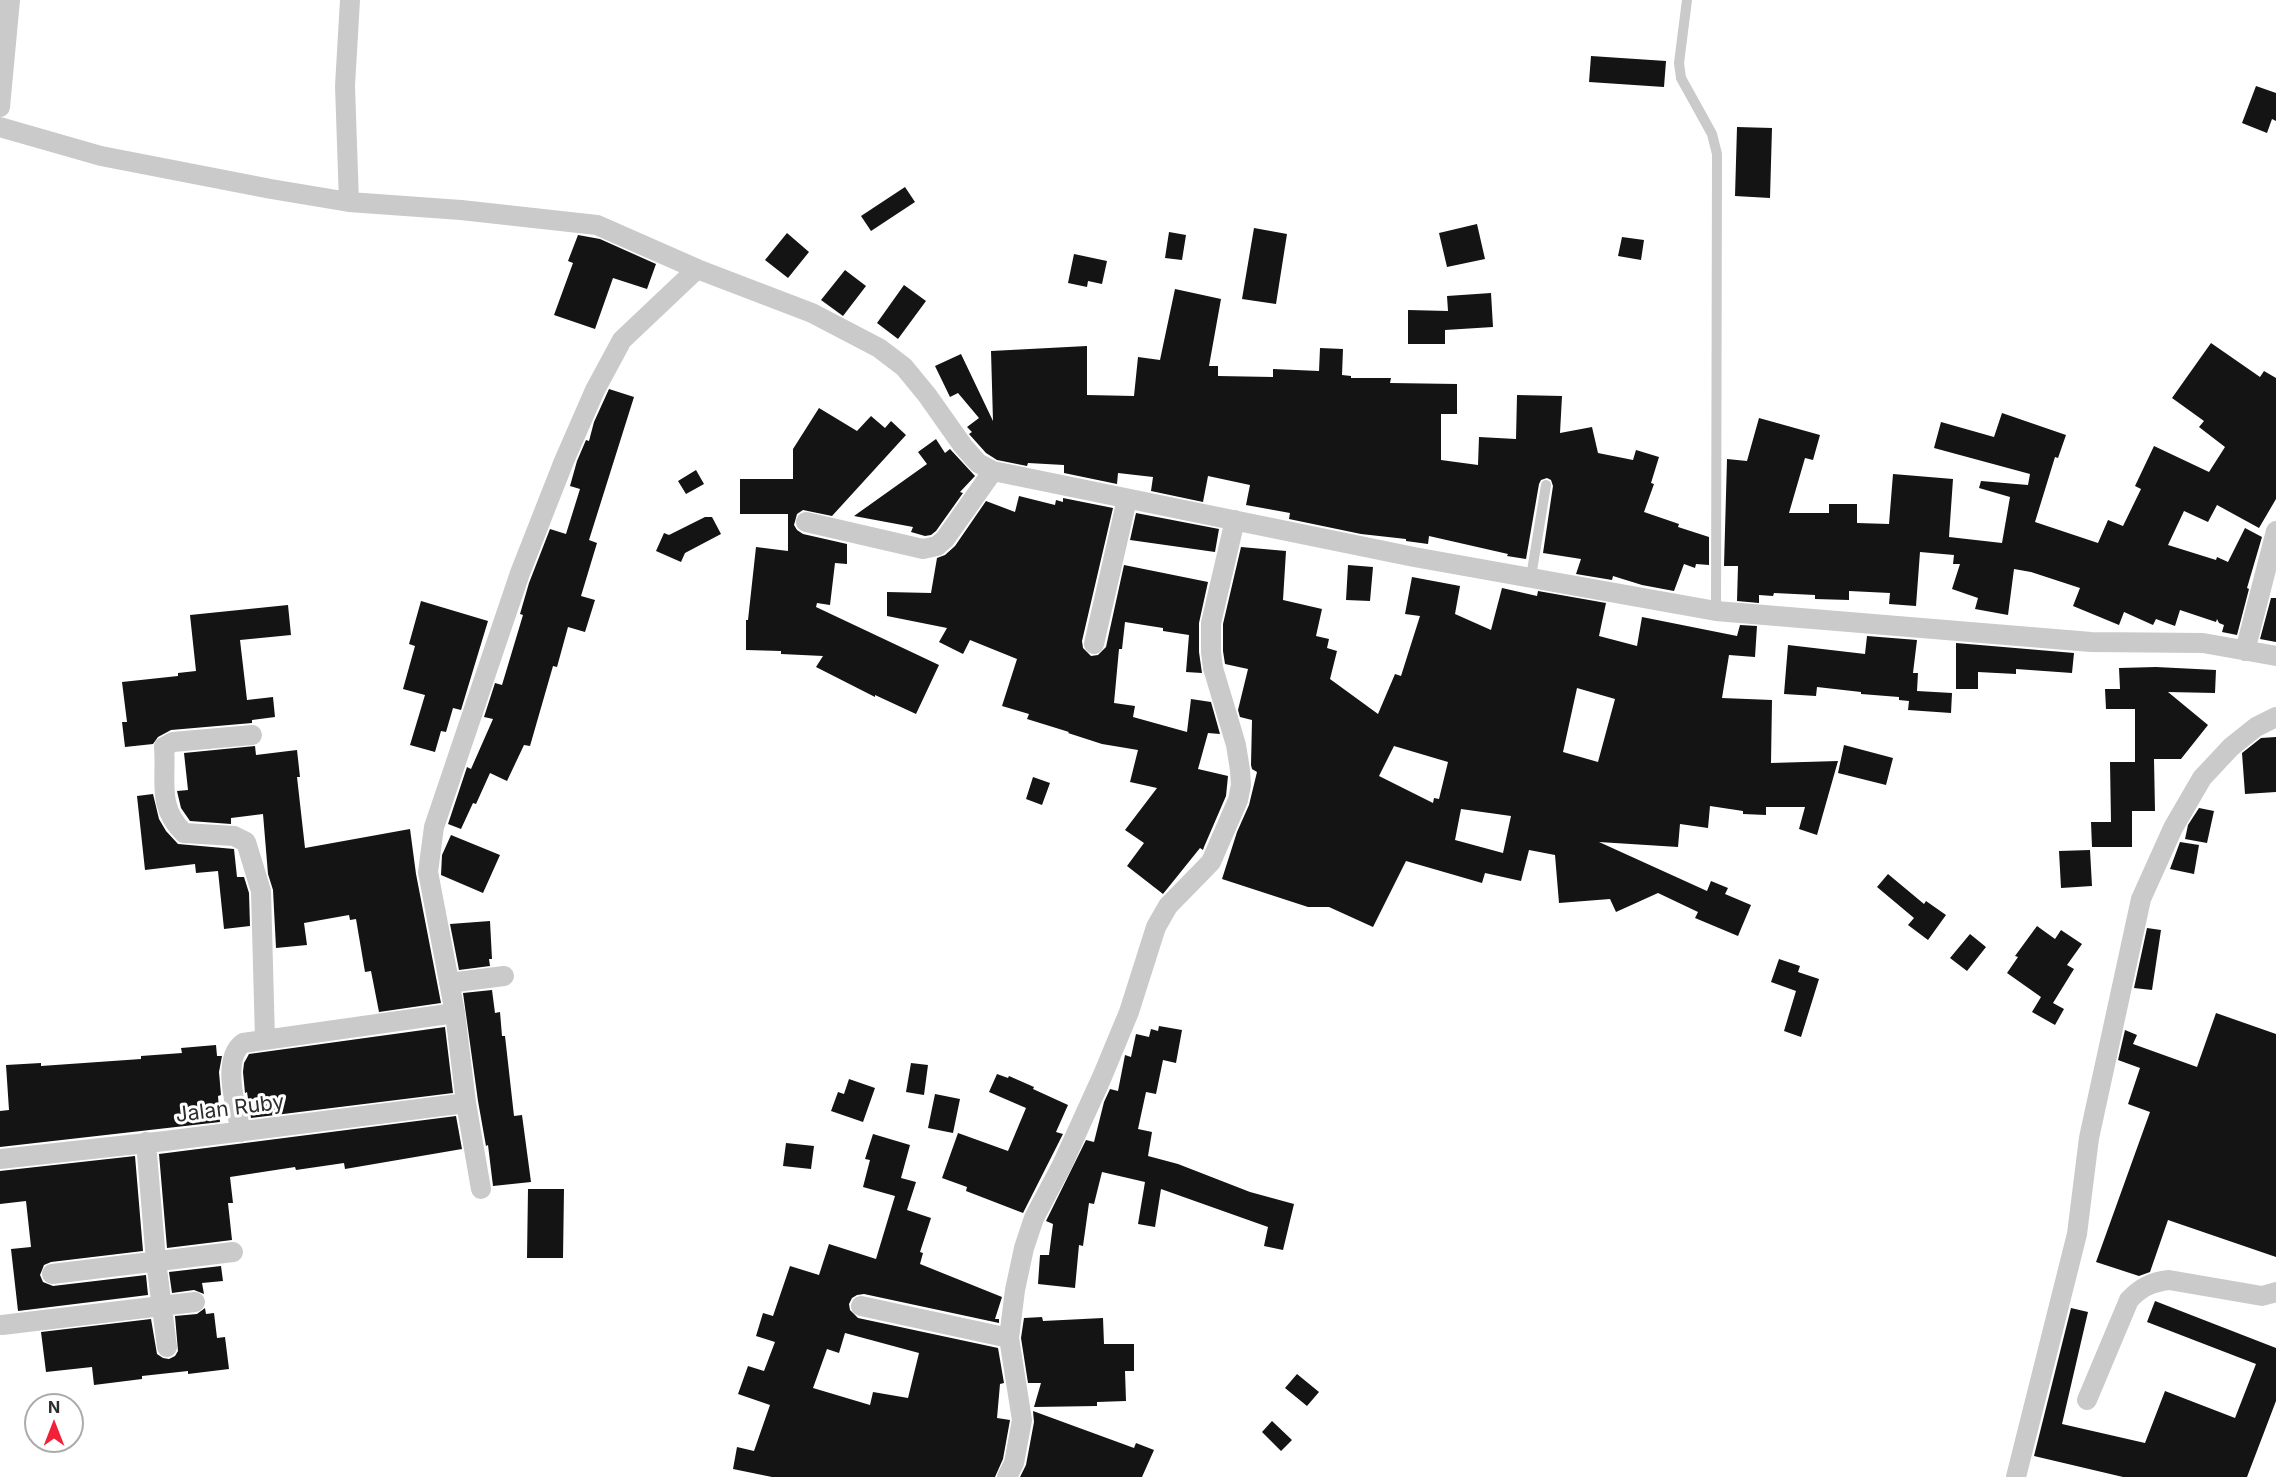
<!DOCTYPE html>
<html>
<head>
<meta charset="utf-8">
<style>
	body { margin:0 }
	#map { position:relative; width:2276px; height:1477px; overflow:hidden; background:#fff; font-family:Inter,sans-serif }
	canvas { display:block }
	.north { position:absolute; left:24px; top:1393px; width:60px; height:60px; box-sizing:border-box; background:#fff; border:2px solid #ababab; border-radius:50%; rotate:0deg; font-size:16px; font-weight:700; line-height:24px; text-align:center; color:#2d2d2d }
	.north::after { content:''; display:block; margin:auto; width:21px; height:27px; background:#f32137; clip-path:polygon(50% 0,100% 100%,50% 72%,0 100%) }
</style>
</head>
<body>
<div id="map">
<canvas width="2276" height="1477"></canvas>
<div class="north">N</div>
</div>
<script>
const ctx = document.querySelector('canvas').getContext('2d');
ctx.lineJoin = 'round';
function fill(path, color) { ctx.fillStyle = color; ctx.fill(path, 'evenodd'); }
function stroke(path, color, width, dash) { ctx.strokeStyle = color; ctx.lineWidth = width; ctx.lineCap = dash ? 'butt' : 'round'; ctx.setLineDash(dash || []); ctx.stroke(path); }
function write(font, color, halo, rows, align = 'center') {
  ctx.font = font + ' Inter,sans-serif'; ctx.lineWidth = 6; ctx.setLineDash([]); ctx.textBaseline = 'middle'; ctx.strokeStyle = halo; ctx.fillStyle = color; for (const [text, x, y, turn = 0] of rows) {
    ctx.save(); ctx.translate(x, y); ctx.rotate((+turn || 0) * Math.PI / 180); ctx.textAlign = isNaN(turn) ? turn : align; if (halo) ctx.strokeText(text, 0, 0); ctx.fillText(text, 0, 0); ctx.restore();
  }
}
const building = new Path2D(`
	M 1591,56 L 1666,61 L 1664,87 L 1589,82 Z
	M 2256,86 L 2276,93 L 2276,121 L 2272,119 L 2267,133 L 2242,123 Z
	M 1737,127 L 1772,128 L 1770,198 L 1735,196 Z
	M 905,187 L 915,202 L 871,231 L 861,216 Z
	M 1477,224 L 1485,259 L 1447,267 L 1439,233 Z
	M 1254,228 L 1287,234 L 1276,304 L 1242,299 Z
	M 1169,232 L 1186,235 L 1182,260 L 1165,258 Z
	M 787,233 L 809,252 L 788,278 L 765,260 Z
	M 578,235 L 600,239 L 656,264 L 647,289 L 613,278 L 595,329 L 554,315 L 573,263 L 568,261 Z
	M 1622,237 L 1644,240 L 1641,260 L 1618,256 Z
	M 1074,254 L 1107,261 L 1102,284 L 1088,281 L 1087,287 L 1068,283 Z
	M 845,270 L 866,286 L 843,316 L 821,300 Z
	M 904,285 L 926,301 L 898,339 L 877,323 Z
	M 1175,289 L 1221,299 L 1209,366 L 1218,366 L 1218,376 L 1273,377 L 1273,369 L 1319,371 L 1320,348 L 1343,349 L 1342,375 L 1351,376 L 1351,378 L 1391,378 L 1390,383 L 1457,384 L 1457,414 L 1441,414 L 1441,460 L 1478,465 L 1479,437 L 1516,439 L 1517,395 L 1562,396 L 1560,433 L 1592,427 L 1598,453 L 1633,460 L 1636,450 L 1659,457 L 1651,483 L 1654,484 L 1644,512 L 1679,524 L 1678,527 L 1709,537 L 1709,565 L 1696,564 L 1695,568 L 1684,564 L 1674,591 L 1642,585 L 1613,576 L 1612,580 L 1576,574 L 1581,559 L 1543,553 L 1553,486 L 1551,480 L 1547,478 L 1541,480 L 1539,484 L 1526,559 L 1507,556 L 1508,554 L 1429,536 L 1428,544 L 1406,541 L 1406,539 L 1361,534 L 1289,519 L 1290,513 L 1246,505 L 1250,485 L 1208,476 L 1203,502 L 1151,491 L 1153,477 L 1118,473 L 1117,484 L 1064,473 L 1064,465 L 1028,463 L 1027,466 L 997,460 L 986,453 L 969,434 L 972,432 L 967,427 L 979,418 L 958,393 L 950,397 L 935,366 L 961,354 L 993,421 L 991,351 L 1087,346 L 1087,395 L 1134,396 L 1138,357 L 1160,360 Z
	M 1491,293 L 1493,327 L 1445,330 L 1445,344 L 1408,344 L 1408,310 L 1448,311 L 1447,296 Z
	M 2211,343 L 2260,377 L 2264,371 L 2276,378 L 2276,499 L 2259,528 L 2217,505 L 2208,522 L 2184,511 L 2168,545 L 2216,560 L 2217,557 L 2228,562 L 2245,528 L 2262,537 L 2247,588 L 2249,589 L 2237,635 L 2222,632 L 2224,625 L 2219,623 L 2217,619 L 2216,622 L 2180,610 L 2175,626 L 2156,619 L 2153,625 L 2124,612 L 2119,625 L 2073,606 L 2080,588 L 2031,572 L 2014,569 L 2008,615 L 1975,609 L 1978,598 L 1952,589 L 1960,564 L 1953,564 L 1954,555 L 1920,552 L 1916,606 L 1889,604 L 1890,593 L 1849,591 L 1849,600 L 1815,599 L 1815,595 L 1774,593 L 1773,596 L 1759,595 L 1759,603 L 1737,601 L 1738,566 L 1724,566 L 1727,459 L 1747,461 L 1759,418 L 1820,435 L 1813,460 L 1805,458 L 1789,513 L 1829,513 L 1829,504 L 1857,504 L 1857,523 L 1889,524 L 1893,474 L 1953,479 L 1949,537 L 2002,543 L 2010,497 L 1979,488 L 1981,481 L 2028,485 L 2030,474 L 1934,448 L 1941,422 L 1994,437 L 2002,413 L 2066,435 L 2058,458 L 2055,457 L 2035,522 L 2098,543 L 2108,520 L 2123,526 L 2141,489 L 2135,486 L 2154,446 L 2209,472 L 2225,447 L 2199,427 L 2204,421 L 2172,398 Z
	M 609,389 L 634,397 L 589,540 L 597,543 L 581,596 L 595,600 L 585,632 L 568,627 L 557,667 L 553,666 L 530,746 L 524,745 L 507,781 L 490,773 L 476,804 L 473,803 L 461,829 L 448,824 L 467,767 L 471,769 L 493,719 L 484,717 L 495,683 L 502,685 L 523,615 L 520,614 L 529,583 L 550,529 L 566,534 L 580,489 L 570,486 L 577,461 L 586,440 L 589,441 L 594,422 Z
	M 819,408 L 857,431 L 871,416 L 885,428 L 891,421 L 906,435 L 832,516 L 803,510 L 797,514 L 794,525 L 797,530 L 803,534 L 847,544 L 847,564 L 835,563 L 830,605 L 817,603 L 816,607 L 939,665 L 916,714 L 875,695 L 875,697 L 816,667 L 823,656 L 781,654 L 781,651 L 746,650 L 746,620 L 748,620 L 756,547 L 788,551 L 788,514 L 740,514 L 740,479 L 793,479 L 793,449 Z
	M 936,439 L 945,453 L 950,449 L 975,476 L 960,492 L 963,493 L 936,531 L 931,535 L 925,536 L 911,532 L 913,527 L 854,516 L 927,464 L 918,452 Z
	M 696,470 L 704,484 L 686,494 L 678,481 Z
	M 1019,496 L 1055,505 L 1056,500 L 1063,502 L 1063,498 L 1113,508 L 1082,641 L 1083,648 L 1091,656 L 1098,655 L 1106,647 L 1124,565 L 1208,582 L 1199,623 L 1199,652 L 1202,673 L 1186,672 L 1189,635 L 1163,631 L 1163,628 L 1125,622 L 1122,649 L 1119,649 L 1114,703 L 1135,706 L 1133,717 L 1187,732 L 1191,699 L 1211,702 L 1220,734 L 1208,733 L 1198,769 L 1228,776 L 1226,796 L 1204,847 L 1203,850 L 1200,848 L 1163,894 L 1127,866 L 1144,843 L 1125,830 L 1157,788 L 1130,782 L 1138,750 L 1102,744 L 1068,733 L 1069,732 L 1027,719 L 1029,714 L 1002,706 L 1017,659 L 970,640 L 963,654 L 939,642 L 947,628 L 887,616 L 887,592 L 931,593 L 937,558 L 945,555 L 955,546 L 986,501 L 1015,512 Z
	M 1136,513 L 1219,529 L 1215,552 L 1130,540 Z
	M 705,517 L 712,517 L 721,534 L 685,553 L 681,562 L 656,551 L 664,533 L 669,535 Z
	M 1241,547 L 1286,551 L 1283,600 L 1322,609 L 1316,636 L 1329,639 L 1327,648 L 1337,651 L 1330,679 L 1378,714 L 1395,674 L 1401,676 L 1420,616 L 1405,614 L 1412,577 L 1460,586 L 1455,614 L 1491,630 L 1502,588 L 1537,596 L 1538,591 L 1606,603 L 1599,636 L 1637,646 L 1642,617 L 1737,636 L 1740,625 L 1757,626 L 1755,657 L 1729,655 L 1722,698 L 1772,700 L 1771,763 L 1838,761 L 1817,835 L 1799,829 L 1805,807 L 1766,807 L 1766,815 L 1743,814 L 1743,811 L 1710,806 L 1708,828 L 1680,824 L 1678,847 L 1599,842 L 1707,891 L 1711,881 L 1728,888 L 1725,894 L 1751,905 L 1738,936 L 1695,918 L 1698,912 L 1658,893 L 1616,912 L 1610,899 L 1559,903 L 1555,855 L 1529,850 L 1521,881 L 1485,873 L 1482,883 L 1406,861 L 1373,927 L 1329,907 L 1308,907 L 1222,879 L 1237,832 L 1249,805 L 1257,772 L 1252,769 L 1251,765 L 1252,720 L 1240,717 L 1238,710 L 1248,669 L 1225,664 L 1223,651 L 1223,624 ZM 1577,688 L 1615,699 L 1598,762 L 1563,752 ZM 1394,746 L 1448,762 L 1439,799 L 1434,798 L 1433,803 L 1379,776 ZM 1461,809 L 1511,816 L 1503,853 L 1455,840 Z
	M 1348,565 L 1373,567 L 1370,601 L 1346,600 Z
	M 2271,598 L 2276,598 L 2276,642 L 2260,639 Z
	M 421,601 L 488,621 L 461,710 L 453,708 L 446,732 L 441,731 L 435,752 L 410,745 L 425,695 L 403,689 L 415,646 L 409,644 Z
	M 288,605 L 291,635 L 240,640 L 247,700 L 273,697 L 275,717 L 252,720 L 252,723 L 171,730 L 158,737 L 153,744 L 125,747 L 122,722 L 127,722 L 122,682 L 178,676 L 178,673 L 196,671 L 190,615 Z
	M 1867,636 L 1917,640 L 1913,673 L 1918,673 L 1917,691 L 1952,693 L 1951,713 L 1908,710 L 1909,701 L 1899,700 L 1899,697 L 1861,694 L 1861,692 L 1817,687 L 1816,696 L 1784,694 L 1788,645 L 1865,654 Z
	M 1956,643 L 2074,653 L 2072,673 L 2016,669 L 2016,674 L 1978,672 L 1978,689 L 1956,689 Z
	M 2156,667 L 2216,670 L 2215,693 L 2168,692 L 2208,725 L 2181,759 L 2154,759 L 2155,811 L 2132,811 L 2132,847 L 2092,847 L 2091,822 L 2111,822 L 2110,762 L 2135,762 L 2135,709 L 2106,709 L 2105,689 L 2120,689 L 2119,668 Z
	M 2276,737 L 2276,792 L 2245,794 L 2242,753 L 2261,738 Z
	M 1844,745 L 1893,758 L 1886,785 L 1838,773 Z
	M 255,746 L 256,755 L 297,750 L 300,777 L 297,777 L 305,848 L 410,829 L 416,874 L 441,1003 L 379,1012 L 371,971 L 365,972 L 356,919 L 350,920 L 349,915 L 304,923 L 307,945 L 276,948 L 273,890 L 268,874 L 263,814 L 231,818 L 231,824 L 190,821 L 181,808 L 177,791 L 188,790 L 184,753 Z
	M 1033,777 L 1050,783 L 1042,805 L 1026,799 Z
	M 153,794 L 159,819 L 166,831 L 178,844 L 234,849 L 237,877 L 244,877 L 249,893 L 250,926 L 224,929 L 218,871 L 196,873 L 195,864 L 145,870 L 137,796 Z
	M 2199,808 L 2214,811 L 2207,843 L 2185,839 L 2188,825 Z
	M 451,835 L 500,855 L 483,893 L 441,875 L 442,855 Z
	M 2180,842 L 2199,845 L 2194,874 L 2170,869 Z
	M 2090,850 L 2092,886 L 2061,888 L 2059,851 Z
	M 1888,874 L 1924,904 L 1926,901 L 1946,915 L 1928,940 L 1908,925 L 1914,918 L 1877,887 Z
	M 490,921 L 492,959 L 489,959 L 490,966 L 459,970 L 450,924 Z
	M 2037,926 L 2055,939 L 2061,930 L 2082,944 L 2067,965 L 2074,969 L 2053,1003 L 2064,1009 L 2055,1025 L 2032,1012 L 2041,997 L 2007,973 L 2018,957 L 2015,956 Z
	M 2147,928 L 2161,930 L 2152,990 L 2134,988 Z
	M 1970,934 L 1986,947 L 1967,971 L 1950,958 Z
	M 1779,959 L 1800,966 L 1798,972 L 1819,979 L 1801,1037 L 1784,1031 L 1796,991 L 1771,982 Z
	M 492,990 L 495,1013 L 500,1012 L 502,1036 L 505,1036 L 514,1116 L 522,1115 L 531,1182 L 493,1186 L 488,1145 L 486,1146 L 478,1101 L 463,993 Z
	M 2216,1013 L 2276,1034 L 2276,1257 L 2168,1220 L 2150,1272 L 2139,1276 L 2096,1262 L 2150,1112 L 2128,1104 L 2140,1068 L 2118,1060 L 2125,1030 L 2137,1035 L 2133,1044 L 2197,1067 Z
	M 1159,1026 L 1182,1030 L 1176,1063 L 1163,1060 L 1156,1094 L 1146,1092 L 1138,1129 L 1152,1132 L 1148,1156 L 1178,1164 L 1250,1192 L 1294,1204 L 1283,1250 L 1264,1246 L 1268,1227 L 1161,1189 L 1155,1227 L 1138,1224 L 1145,1182 L 1102,1172 L 1094,1204 L 1089,1203 L 1083,1246 L 1079,1245 L 1075,1288 L 1038,1284 L 1040,1255 L 1049,1255 L 1053,1224 L 1046,1221 L 1086,1140 L 1094,1142 L 1104,1102 L 1110,1089 L 1118,1091 L 1125,1055 L 1131,1057 L 1136,1034 L 1149,1037 L 1151,1029 L 1158,1031 Z
	M 445,1027 L 453,1093 L 251,1118 L 247,1092 L 245,1093 L 243,1072 L 244,1063 L 249,1054 Z
	M 216,1045 L 217,1056 L 222,1056 L 219,1072 L 221,1095 L 218,1096 L 220,1122 L 0,1147 L 0,1111 L 9,1110 L 6,1065 L 41,1063 L 41,1066 L 141,1059 L 141,1056 L 182,1053 L 181,1048 Z
	M 911,1063 L 928,1065 L 924,1095 L 906,1092 Z
	M 997,1074 L 1008,1078 L 1009,1076 L 1034,1087 L 1033,1089 L 1068,1105 L 1056,1132 L 1063,1134 L 1023,1213 L 966,1191 L 967,1187 L 942,1178 L 958,1133 L 1008,1151 L 1026,1108 L 989,1092 Z
	M 849,1079 L 875,1088 L 863,1122 L 831,1111 L 838,1092 L 844,1094 Z
	M 935,1094 L 960,1099 L 953,1133 L 928,1128 Z
	M 456,1116 L 462,1149 L 345,1169 L 344,1163 L 296,1170 L 295,1167 L 230,1177 L 233,1203 L 228,1203 L 232,1240 L 167,1248 L 159,1154 Z
	M 873,1134 L 910,1145 L 901,1178 L 916,1182 L 907,1210 L 931,1218 L 920,1252 L 923,1253 L 920,1264 L 1002,1297 L 995,1319 L 999,1319 L 999,1323 L 864,1294 L 857,1295 L 852,1298 L 849,1304 L 850,1310 L 858,1318 L 998,1348 L 1004,1383 L 1000,1384 L 997,1418 L 1010,1420 L 1003,1459 L 995,1477 L 772,1477 L 733,1469 L 737,1447 L 754,1451 L 770,1405 L 738,1394 L 748,1366 L 764,1371 L 775,1342 L 756,1336 L 763,1313 L 773,1316 L 790,1266 L 819,1275 L 829,1244 L 876,1259 L 895,1196 L 863,1187 L 870,1160 L 865,1159 ZM 845,1333 L 919,1353 L 908,1398 L 873,1392 L 870,1405 L 813,1388 L 827,1349 L 839,1353 Z
	M 786,1143 L 814,1146 L 811,1169 L 783,1166 Z
	M 135,1156 L 143,1251 L 51,1262 L 44,1265 L 40,1275 L 43,1282 L 53,1286 L 146,1275 L 148,1295 L 18,1311 L 11,1249 L 31,1247 L 26,1201 L 0,1204 L 0,1171 Z
	M 528,1189 L 564,1189 L 563,1258 L 527,1258 Z
	M 221,1266 L 223,1281 L 202,1283 L 204,1294 L 194,1290 L 172,1293 L 169,1272 Z
	M 2155,1301 L 2276,1348 L 2276,1401 L 2247,1477 L 2123,1477 L 2034,1456 L 2071,1308 L 2088,1312 L 2062,1424 L 2145,1443 L 2165,1391 L 2235,1418 L 2256,1364 L 2147,1322 Z
	M 205,1308 L 206,1314 L 214,1313 L 217,1338 L 225,1337 L 229,1369 L 188,1374 L 188,1371 L 142,1376 L 142,1379 L 94,1385 L 92,1367 L 46,1372 L 41,1332 L 151,1319 L 157,1354 L 163,1358 L 169,1359 L 175,1356 L 178,1351 L 175,1316 L 197,1314 Z
	M 1042,1317 L 1043,1321 L 1103,1318 L 1104,1344 L 1134,1344 L 1134,1371 L 1125,1371 L 1126,1401 L 1097,1402 L 1097,1406 L 1034,1407 L 1041,1383 L 1028,1383 L 1021,1338 L 1024,1318 Z
	M 1297,1374 L 1319,1392 L 1307,1406 L 1285,1388 Z
	M 1033,1411 L 1134,1448 L 1136,1443 L 1154,1450 L 1142,1477 L 1020,1477 L 1026,1465 L 1034,1422 Z
	M 1272,1421 L 1292,1440 L 1281,1451 L 1262,1432 Z`);
const service = new Path2D(`
	M 1687,0 L 1679,63 L 1681,78 L 1712,134 L 1717,154 L 1716,611
	M 1531,577 L 1546,485`);
const minor = new Path2D(`
	M 0,107 L 10,0
	M 0,127 L 101,156 L 271,189 L 349,202 L 461,210 L 597,225 L 697,269 L 812,313 L 879,348 L 904,367 L 927,395 L 963,446 L 978,463 L 993,471 L 1414,557 L 1716,611 L 2091,642 L 2203,643 L 2276,656
	M 349,202 L 345,86 L 350,0
	M 806,522 L 923,549 L 937,546 L 945,539 L 993,471
	M 1094,644 L 1127,499
	M 2245,651 L 2276,531
	M 252,735 L 173,742 L 164,747 C 167,780 156,806 184,833 L 234,836 L 246,842 L 261,891 L 265,1040
	M 449,983 L 504,976
	M 241,1132 C 236,1108 221,1059 243,1043 L 455,1013
	M 146,1142 L 156,1261 L 167,1347
	M 0,1159 L 165,1141 L 466,1103
	M 481,1189 L 466,1103 L 455,1013 L 428,872 L 434,827 L 520,573 L 564,461 L 595,390 L 622,340 L 697,269
	M 52,1274 L 233,1252
	M 861,1306 L 1009,1338
	M 2,1325 L 195,1302
	M 2087,1400 L 2129,1300 C 2141,1287 2152,1282 2169,1280 L 2262,1296 L 2276,1292
	M 1007,1477 L 1014,1463 L 1022,1420 L 1009,1338 L 1015,1290 L 1024,1248 L 1034,1218 L 1062,1165 L 1102,1077 L 1129,1012 L 1156,927 L 1168,906 L 1211,862 L 1238,800 L 1241,785 L 1240,770 L 1236,745 L 1213,668 L 1211,652 L 1211,623 L 1235,520
	M 2016,1477 L 2077,1234 L 2089,1138 L 2141,899 L 2173,828 L 2202,778 L 2231,747 L 2256,727 L 2276,717`);
const streetNames = [
	["Jalan Ruby",230,1109,-7]
];
fill(building, '#141414');
stroke(service, '#cacaca', 10);
stroke(minor, '#cacaca', 20);
write('21px', '#2d2d2d', '#fff', streetNames);
</script>
</body>
</html>
